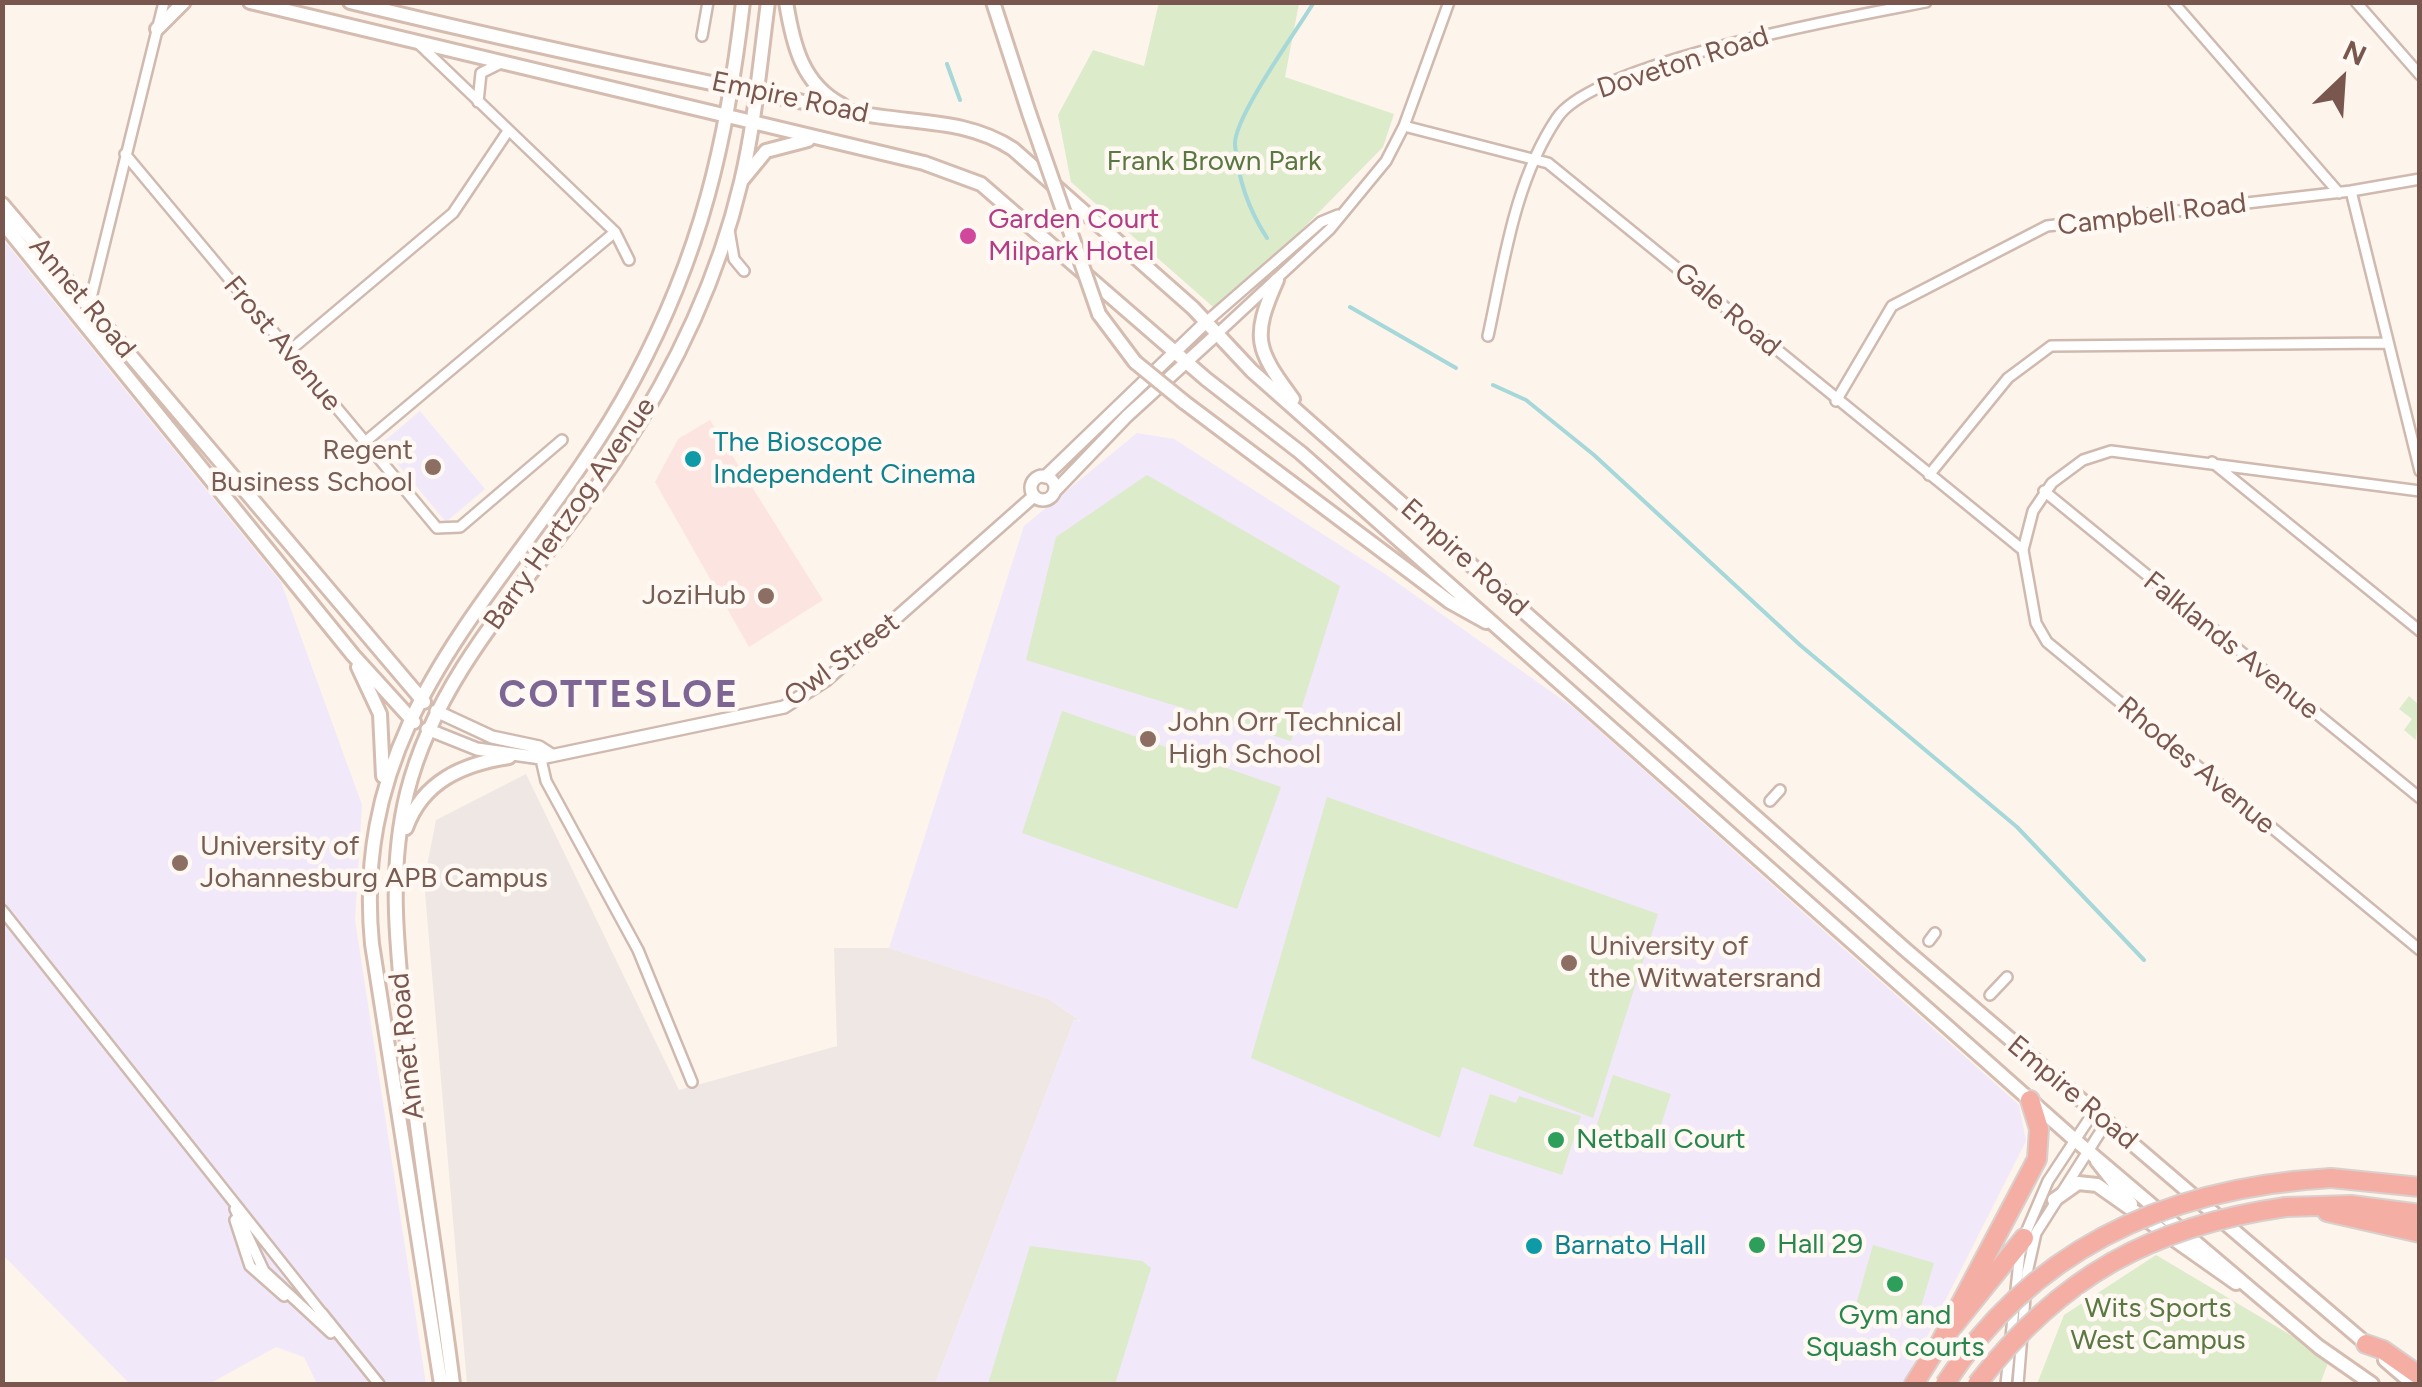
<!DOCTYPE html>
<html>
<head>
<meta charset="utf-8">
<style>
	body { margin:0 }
	#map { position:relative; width:2422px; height:1387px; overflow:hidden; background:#fdf4ec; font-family:Figtree,sans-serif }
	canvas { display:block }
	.frame { position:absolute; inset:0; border:5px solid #79574e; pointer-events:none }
	.north { position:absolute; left:2292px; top:30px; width:100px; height:100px; -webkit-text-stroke:8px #fff8f3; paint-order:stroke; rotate:25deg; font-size:28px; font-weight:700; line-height:40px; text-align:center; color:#79574e }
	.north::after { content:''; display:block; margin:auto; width:35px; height:45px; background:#79574e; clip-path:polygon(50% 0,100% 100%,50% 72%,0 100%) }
</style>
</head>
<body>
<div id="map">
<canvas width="2422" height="1387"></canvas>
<div class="frame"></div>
<div class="north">N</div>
</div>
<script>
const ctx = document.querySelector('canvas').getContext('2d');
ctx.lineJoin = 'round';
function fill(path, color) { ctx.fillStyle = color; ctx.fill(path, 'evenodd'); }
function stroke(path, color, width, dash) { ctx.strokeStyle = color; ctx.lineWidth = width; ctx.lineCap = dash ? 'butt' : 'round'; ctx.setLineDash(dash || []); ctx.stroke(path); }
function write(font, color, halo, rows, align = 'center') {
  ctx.font = font + ' Figtree,sans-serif'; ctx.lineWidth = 9; ctx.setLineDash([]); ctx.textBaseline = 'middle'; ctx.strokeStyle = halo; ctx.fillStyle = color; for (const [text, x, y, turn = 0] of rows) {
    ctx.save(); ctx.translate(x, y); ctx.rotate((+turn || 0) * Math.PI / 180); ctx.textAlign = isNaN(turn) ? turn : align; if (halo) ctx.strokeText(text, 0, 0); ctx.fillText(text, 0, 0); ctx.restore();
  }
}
const commercial = new Path2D(`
	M 710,420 L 823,600 L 749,647 L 655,482 L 678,439 Z`);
const industrial = new Path2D(`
	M 526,774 L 679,1090 L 837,1046 L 834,948 L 889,948 L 1049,999 L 1079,1020 L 1074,1020 L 935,1384 L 467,1384 L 424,881 L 436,820 Z`);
const education = new Path2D(`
	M 2,238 L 281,582 L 362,805 L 355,920 L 426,1384 L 317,1384 L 304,1357 L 276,1347 L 209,1384 L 130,1384 L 3,1255 Z
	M 420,411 L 485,489 L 446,522 L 381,444 Z
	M 1137,433 L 1174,439 L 1385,574 L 1574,708 L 2019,1105 L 2026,1141 L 1903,1384 L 935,1384 L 1074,1020 L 1081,1021 L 1049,999 L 889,948 L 1024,526 Z`);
const green = new Path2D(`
	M 1159,2 L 1299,3 L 1285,77 L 1394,114 L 1383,147 L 1220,313 L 1071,182 L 1058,115 L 1093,50 L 1144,66 Z
	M 1147,475 L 1340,586 L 1291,741 L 1026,660 L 1056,537 Z
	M 2409,696 L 2419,705 L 2416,740 L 2404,730 L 2412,719 L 2399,709 Z
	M 1062,711 L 1281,787 L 1237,909 L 1022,833 Z
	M 1327,797 L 1658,914 L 1593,1118 L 1462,1067 L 1440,1138 L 1251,1058 Z
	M 1613,1075 L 1671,1094 L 1652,1152 L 1594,1134 Z
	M 1490,1094 L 1516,1103 L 1519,1096 L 1581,1116 L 1562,1175 L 1473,1146 Z
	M 1873,1245 L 1934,1263 L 1916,1323 L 1856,1305 Z
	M 1030,1246 L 1142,1261 L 1151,1268 L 1115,1384 L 988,1384 Z
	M 2156,1255 L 2294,1337 L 2328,1363 L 2320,1384 L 2037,1384 L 2064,1315 Z`);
const stream = new Path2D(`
	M 947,64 L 960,100
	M 1267,238 C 1248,209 1238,179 1235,145 C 1233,118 1298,29 1314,2
	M 1350,307 L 1456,368
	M 1493,385 L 1526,400 L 1594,455 L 1800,645 L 2017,827 L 2144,960`);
const minor = new Path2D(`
	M 2173,2 L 2339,193
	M 2356,2 L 2420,75
	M 702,36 L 708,2
	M 420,45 L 615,232 L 629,260
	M 478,102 L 481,73 L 501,63
	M 1404,126 L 1548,163 L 2023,550
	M 125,154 L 437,528 L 460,527 L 562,440
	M 2351,191 L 2420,471
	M 729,230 L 734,259 L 744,271
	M 81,318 L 89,306 L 164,2
	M 1206,322 L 1321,222 L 1338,215
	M 1217,334 L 1330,229 L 1386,161 L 1404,126 L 1449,2
	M 1488,336 C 1504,263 1514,182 1557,118 C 1594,62 1854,16 1926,2
	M 288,352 L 453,213 L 508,131
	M 1836,401 L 1892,306 L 2047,226 L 2351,191 L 2420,179
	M 365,442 L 615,232
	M 2212,462 L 2420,631
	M 1929,475 L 2008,378 L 2051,346 L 2387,343
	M 2044,491 L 2420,798
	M 2420,491 L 2111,451 L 2083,460 L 2052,483 L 2033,511 L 2023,550 L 2036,623 L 2047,642 L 2420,950
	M 540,755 L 546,781 L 638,950 L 692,1082
	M 1770,801 L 1780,790
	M 2,910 L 324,1316
	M 1929,941 L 1935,933
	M 1990,995 L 2007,977
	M 235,1209 L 264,1271 L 331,1333
	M 235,1220 L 250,1266 L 284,1296
	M 2024,1237 L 2048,1181 L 2093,1113
	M 322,1313 L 379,1384
	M 2006,1384 L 2020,1252
	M 2018,1384 L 2027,1273 L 2036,1233 L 2106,1123`);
const tertiary = new Path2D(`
	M1031 488a12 12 0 1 1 24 0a12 12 0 1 1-24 0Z
	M 1045,477 L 1206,322
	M 1055,491 L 1127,416 L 1217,334
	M 436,711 L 492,737 L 539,747 L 550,754
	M 427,729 L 477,749 L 541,758 L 784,707 L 826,680 L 1034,496`);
const secondary = new Path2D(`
	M 250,2 L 924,163 L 981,184 L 1206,379 L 1301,453 L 2075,1140 L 2319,1347 L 2372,1384
	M 350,2 C 518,43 688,79 858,113 C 912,124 966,118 1013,149 L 1193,308 L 1252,371 L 1907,951 L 2370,1347
	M 786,2 C 793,45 802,84 842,105
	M 993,2 L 1029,113
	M 157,29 L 184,2
	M 743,179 L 766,151 L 808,140
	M 2,204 L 424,702
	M 2,222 L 353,655 L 414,722
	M 1277,280 C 1251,338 1256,349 1293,399
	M 1099,314 L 1135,362
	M 1184,402 L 1450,602 L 1486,622
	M 358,667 L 380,714 L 383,776
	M 406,828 C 423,781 463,764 509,757
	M 2097,1161 L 2131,1204
	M 2054,1200 L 2078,1183 L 2097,1185 L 2236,1283
	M 2385,1360 L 2413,1384
	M 441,1384 L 372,944 C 348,696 530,575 634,379 C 701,254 727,142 743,2
	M 453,1384 C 438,1264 417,1145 405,1025 C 397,947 388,870 407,793 C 440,661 546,566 618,456 C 673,373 718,279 741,182 C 755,123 760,62 768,2`);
const motorway = new Path2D(`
	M 2331,1178 L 2420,1187
	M 2286,1207 L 2351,1205 L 2420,1214
	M 2327,1212 L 2420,1233
	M 1941,1341 L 2037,1159 L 2039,1129 L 2030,1100
	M 2366,1344 L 2383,1350 L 2420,1376
	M 1914,1384 L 1941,1341 L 2024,1238`);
const secondaryBridge = new Path2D(`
	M 1029,113 L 1099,314
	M 1135,362 L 1184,402`);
const motorwayBridge = new Path2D(`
	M 1945,1384 C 2034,1246 2172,1187 2331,1178
	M 1977,1384 C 2060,1276 2152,1226 2286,1207`);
const markers = [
	[968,236,10,"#d1479c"],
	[693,459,10,"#0f9aa8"],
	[433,467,10,"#8d6e63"],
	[766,596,10,"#8d6e63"],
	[1148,739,10,"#8d6e63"],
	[180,863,10,"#8d6e63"],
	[1569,963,10,"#8d6e63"],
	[1556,1140,10,"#2e9e5b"],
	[1757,1245,10,"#2e9e5b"],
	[1534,1246,10,"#0f9aa8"],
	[1895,1284,10,"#2e9e5b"]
];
const streetNames = [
	["Doveton Road",1683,63,-18],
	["Empire Road",790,98,12],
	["Campbell Road",2152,215,-7],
	["Annet Road",82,298,50],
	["Gale Road",1727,310,40],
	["Frost Avenue",282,344,50],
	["Barry Hertzog Avenue",570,514,-55],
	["Empire Road",1464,558,42],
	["Falklands Avenue",2231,646,39],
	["Owl Street",842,660,-37],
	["Rhodes Avenue",2196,766,40],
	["Annet Road",407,1046,-96],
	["Empire Road",2072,1093,40]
];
const parkNames = [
	["Frank Brown Park",1214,162],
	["Wits Sports",2158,1309],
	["West Campus",2158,1341]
];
const hotelNames = [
	["Garden Court",988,220],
	["Milpark Hotel",988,252]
];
const cultureNames = [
	["The Bioscope",713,443],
	["Independent Cinema",713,475],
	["Barnato Hall",1554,1246]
];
const educationNames = [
	["Regent",413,451,"right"],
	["Business School",413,483,"right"],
	["JoziHub",746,596,"right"],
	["John Orr Technical",1168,723],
	["High School",1168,755],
	["University of",200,847],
	["Johannesburg APB Campus",200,879],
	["University of",1589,947],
	["the Witwatersrand",1589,979]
];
const leisureNames = [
	["Netball Court",1576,1140],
	["Hall 29",1777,1245],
	["Gym and",1895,1316,"center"],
	["Squash courts",1895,1348,"center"]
];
const districtNames = [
	["COTTESLOE",619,696]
];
fill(commercial, '#fce5e0');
fill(industrial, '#efe7e4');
fill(education, '#f1e8fa');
fill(green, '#dcebc9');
stroke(stream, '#a6d8d9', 4);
stroke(minor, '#d0bab0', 14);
stroke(tertiary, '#d0bab0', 16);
stroke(secondary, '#d5bcb0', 18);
stroke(motorway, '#d9d0cd', 22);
stroke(minor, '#fff', 9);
stroke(tertiary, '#fff', 11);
stroke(secondary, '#fff', 12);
stroke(motorway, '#f5aea4', 18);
stroke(secondaryBridge, '#d5bcb0', 18, []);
stroke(motorwayBridge, '#d9d0cd', 22, []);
stroke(secondaryBridge, '#fff', 12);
stroke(motorwayBridge, '#f5aea4', 18);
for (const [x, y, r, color] of markers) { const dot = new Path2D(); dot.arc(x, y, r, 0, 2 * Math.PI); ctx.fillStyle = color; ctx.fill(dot); stroke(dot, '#fff8f3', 4); }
write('28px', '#79574e', '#fff8f3', streetNames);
write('28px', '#5a7842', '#fff8f3', parkNames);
write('28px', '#b23c85', '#fff8f3', hotelNames, 'left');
write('28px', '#0d838f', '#fff8f3', cultureNames, 'left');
write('28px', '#785e54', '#fff8f3', educationNames, 'left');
write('28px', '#27864d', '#fff8f3', leisureNames, 'left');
ctx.letterSpacing = '2.5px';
write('bold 38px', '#7e6694', '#fff8f3', districtNames);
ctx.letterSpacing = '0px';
</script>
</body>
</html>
